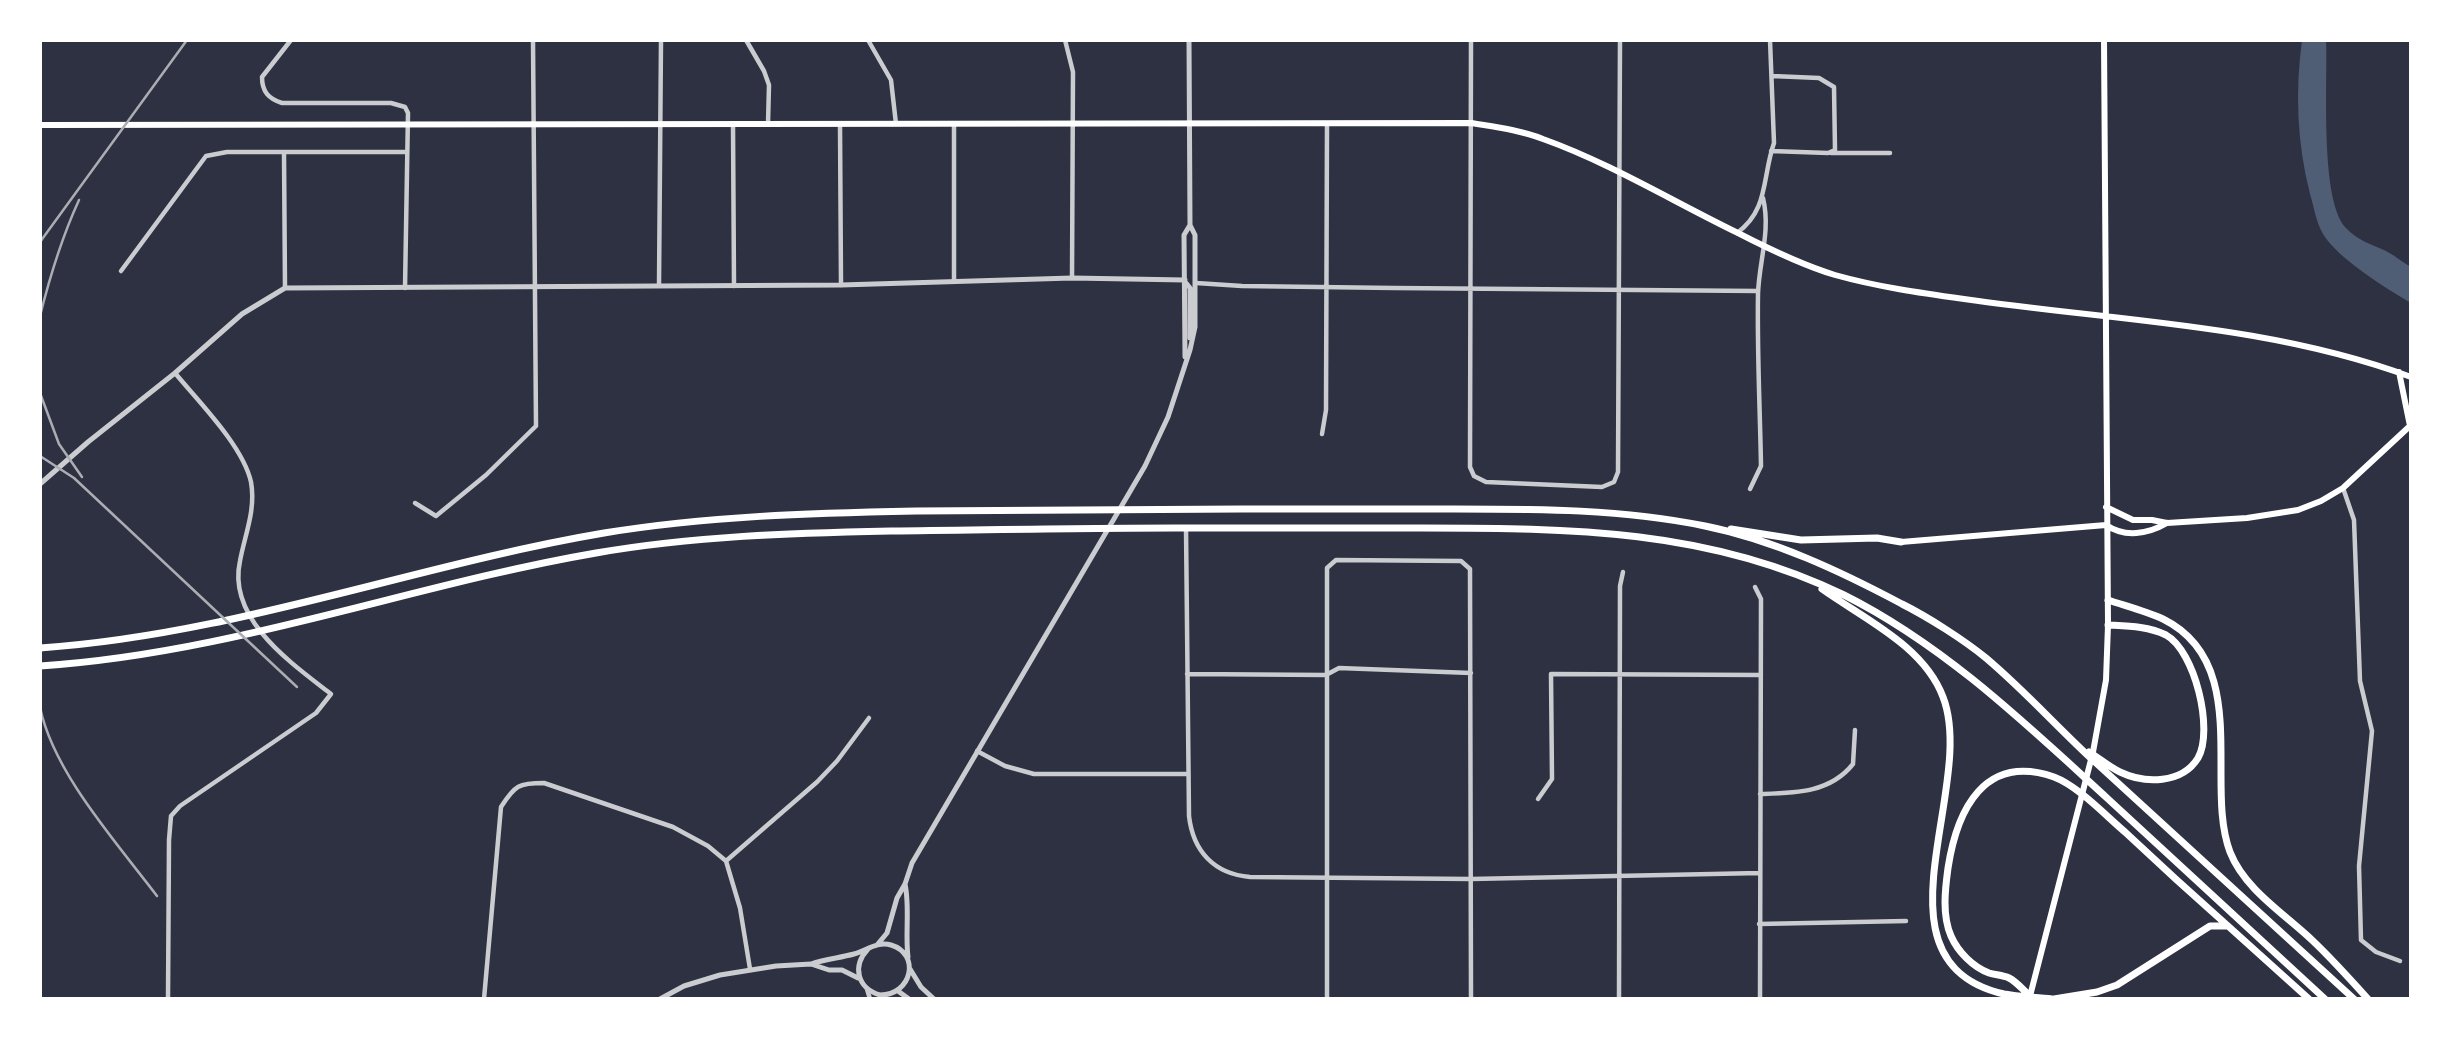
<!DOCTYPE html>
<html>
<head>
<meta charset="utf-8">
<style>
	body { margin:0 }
	#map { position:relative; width:2451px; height:1039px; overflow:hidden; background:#2d3142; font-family:"Work Sans",sans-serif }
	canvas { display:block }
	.frame { position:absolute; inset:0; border:42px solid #fff; pointer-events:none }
</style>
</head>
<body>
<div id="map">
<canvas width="2451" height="1039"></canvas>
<div class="frame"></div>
</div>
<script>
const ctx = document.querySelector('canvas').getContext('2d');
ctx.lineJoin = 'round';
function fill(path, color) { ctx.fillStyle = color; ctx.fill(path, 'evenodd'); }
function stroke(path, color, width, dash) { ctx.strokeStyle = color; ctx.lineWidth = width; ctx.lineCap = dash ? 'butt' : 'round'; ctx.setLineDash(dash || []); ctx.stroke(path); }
const water = new Path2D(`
	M 2302,40 L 2326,40 C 2328,79 2319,203 2347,229 C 2356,239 2372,245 2384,250 C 2393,254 2402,262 2411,267 L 2411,303 C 2386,288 2338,259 2323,234 C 2316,222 2314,207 2310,194 C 2297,143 2295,92 2302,40 Z`);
const minor = new Path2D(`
	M 291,40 L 262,77 C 262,92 269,99 282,103 L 391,103 L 405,107 L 408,113 L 405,288
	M 746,40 L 764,71 L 769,85 L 768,124
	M 868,40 L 891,80 L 896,124
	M 1065,40 L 1073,72 L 1072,278
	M 1471,40 L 1470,467 L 1474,476 L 1486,482 L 1602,487 L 1614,482 L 1618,472 L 1620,40
	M 733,124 L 734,286
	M 840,124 L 841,285
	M 1771,151 L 1828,153 L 1835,150 L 1834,87 L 1819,78 L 1772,76
	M 284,153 L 285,288
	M 1831,153 L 1890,153
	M 1737,233 C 1769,210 1762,177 1774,143 L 1770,40
	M 121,271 L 206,156 L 227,152 L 406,152
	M 954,281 L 954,124
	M 1196,283 L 1242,286 L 1394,288 L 1758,291
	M 659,285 L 661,40
	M 1322,434 L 1326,410 L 1327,124
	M 2343,488 L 2354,520 L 2360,681 L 2372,731 L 2359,866 L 2361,940 L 2376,952 L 2400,961
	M 1750,489 L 1761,466 C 1760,409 1757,351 1758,294 C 1759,261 1771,231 1763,198
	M 415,503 L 436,516 L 486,475 L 536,426 L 533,40
	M 1186,528 L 1189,816 C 1193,851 1214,874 1250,877 L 1471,879 L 1760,873
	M 1755,587 L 1761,599 L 1760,999
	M 1187,674 L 1326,675 L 1339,668 L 1471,673
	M 977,751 L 1005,766 L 1034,774 L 1188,774
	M 1760,794 C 1795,793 1830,793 1853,764 L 1855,730
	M 1538,799 L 1552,779 L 1551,674 L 1761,675
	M 726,861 L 817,782 L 837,761 L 869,718
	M 1759,924 L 1906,921
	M 867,989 L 870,999
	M 168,999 L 169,840 L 171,816 L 180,806 L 316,713 L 331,694 C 291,663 227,619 240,561 C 245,534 256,510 251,482 C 243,446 199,402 175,373
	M 484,999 L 501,807 C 515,785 519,783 544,783 L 673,827 L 708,846 L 726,861 L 740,908 L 750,969
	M 1327,999 L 1327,568 L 1336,560 L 1461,561 L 1470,569 L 1471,999
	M 1619,999 L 1620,586 L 1623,572`);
const tertiary = new Path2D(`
	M 1186,283 L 1190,288 L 1190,338
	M 1185,357 L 1184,235 L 1190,225
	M 40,484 L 88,442 L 175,373 L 242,314 L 285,288 L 841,285 L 1072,278 L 1185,280
	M 905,884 C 910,907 905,933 908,957
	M 877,945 L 887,933 L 897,898 L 905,884 L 912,863 L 1145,466 L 1168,417 L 1190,350 L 1195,327 L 1195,235 L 1190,225 L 1189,40
	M 811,964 C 826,959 839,958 854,954 C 866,951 877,941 891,945 C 921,954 912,995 880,995 C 857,988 852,966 868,949
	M 910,969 L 921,987 L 934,999
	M 898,991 L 909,999
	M 660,999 L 684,986 L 720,975 L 776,966 L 811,964 L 829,970 L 842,970 L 858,978`);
const primary = new Path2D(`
	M 40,125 L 1471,123 C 1495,127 1520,130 1543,139 C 1610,163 1674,202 1738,233 C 1769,249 1802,265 1835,275 C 1878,287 1921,293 1964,299 C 2114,321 2268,324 2411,377
	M 2399,372 L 2410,426
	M 2106,507 L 2133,520 L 2152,520 L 2167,523 L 2247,518 L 2298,510 L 2321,501 L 2343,488 L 2411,425
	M 2106,525 C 2125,538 2148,534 2167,523
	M 1901,542 L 2106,525
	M 2030,996 L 2093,752 L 2106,680 L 2108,625 L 2104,40`);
const trunk = new Path2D(`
	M 1731,529 L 1801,540 L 1877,538 L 1901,542
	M 1822,589 C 1864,619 1924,646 1943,697 C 1978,787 1865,962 2004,994 C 2019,997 2036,997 2052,999
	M 2108,600 C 2126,606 2146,611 2163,619 C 2224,649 2221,715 2221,773 C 2221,799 2221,828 2230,852 C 2245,890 2285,914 2313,941 C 2332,959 2350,979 2368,999
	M 40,648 C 233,635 415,565 604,533 C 708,516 812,513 916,511 C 1025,510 1134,509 1242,509 C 1313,509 1384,509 1455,509 C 1539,509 1622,509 1705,526 C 1774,540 1840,571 1902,604 C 1928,617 1964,640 1986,658 C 2024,690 2058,728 2095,762 C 2181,841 2268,920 2354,999
	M 40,666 C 230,654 410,585 596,553 C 694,536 792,533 891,531 C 986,530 1081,528 1175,528 C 1257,528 1340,528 1422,528 C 1569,528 1709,529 1844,595 C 1944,645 2026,724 2107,798 C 2180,865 2253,932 2325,999
	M 2089,752 C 2099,758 2109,767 2120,772 C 2145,784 2182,784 2198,758 C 2214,730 2195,651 2166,635 C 2148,626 2127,626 2108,625
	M 2030,996 C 2023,990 2017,982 2009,978 C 2003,975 1995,975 1989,973 C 1973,967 1958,952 1951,936 C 1942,915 1945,890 1948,868 C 1957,810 1984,753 2054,777 C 2078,786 2105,815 2125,832 C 2159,864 2193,895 2228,926
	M 2054,999 L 2097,992 L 2117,985 L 2210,926 L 2228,926 L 2309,999`);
const rail = new Path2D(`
	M 40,242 L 187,40
	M 40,316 C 50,276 62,237 79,200
	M 40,393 L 59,444 L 82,477
	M 40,456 L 74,478 L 297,687
	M 40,707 C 53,772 117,843 157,896`);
fill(water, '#4f5d75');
stroke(minor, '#caccd0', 4.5);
stroke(tertiary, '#caccd0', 5);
stroke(primary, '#fff', 6);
stroke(trunk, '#fff', 7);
stroke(rail, '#abadb3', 2.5);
</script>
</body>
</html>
